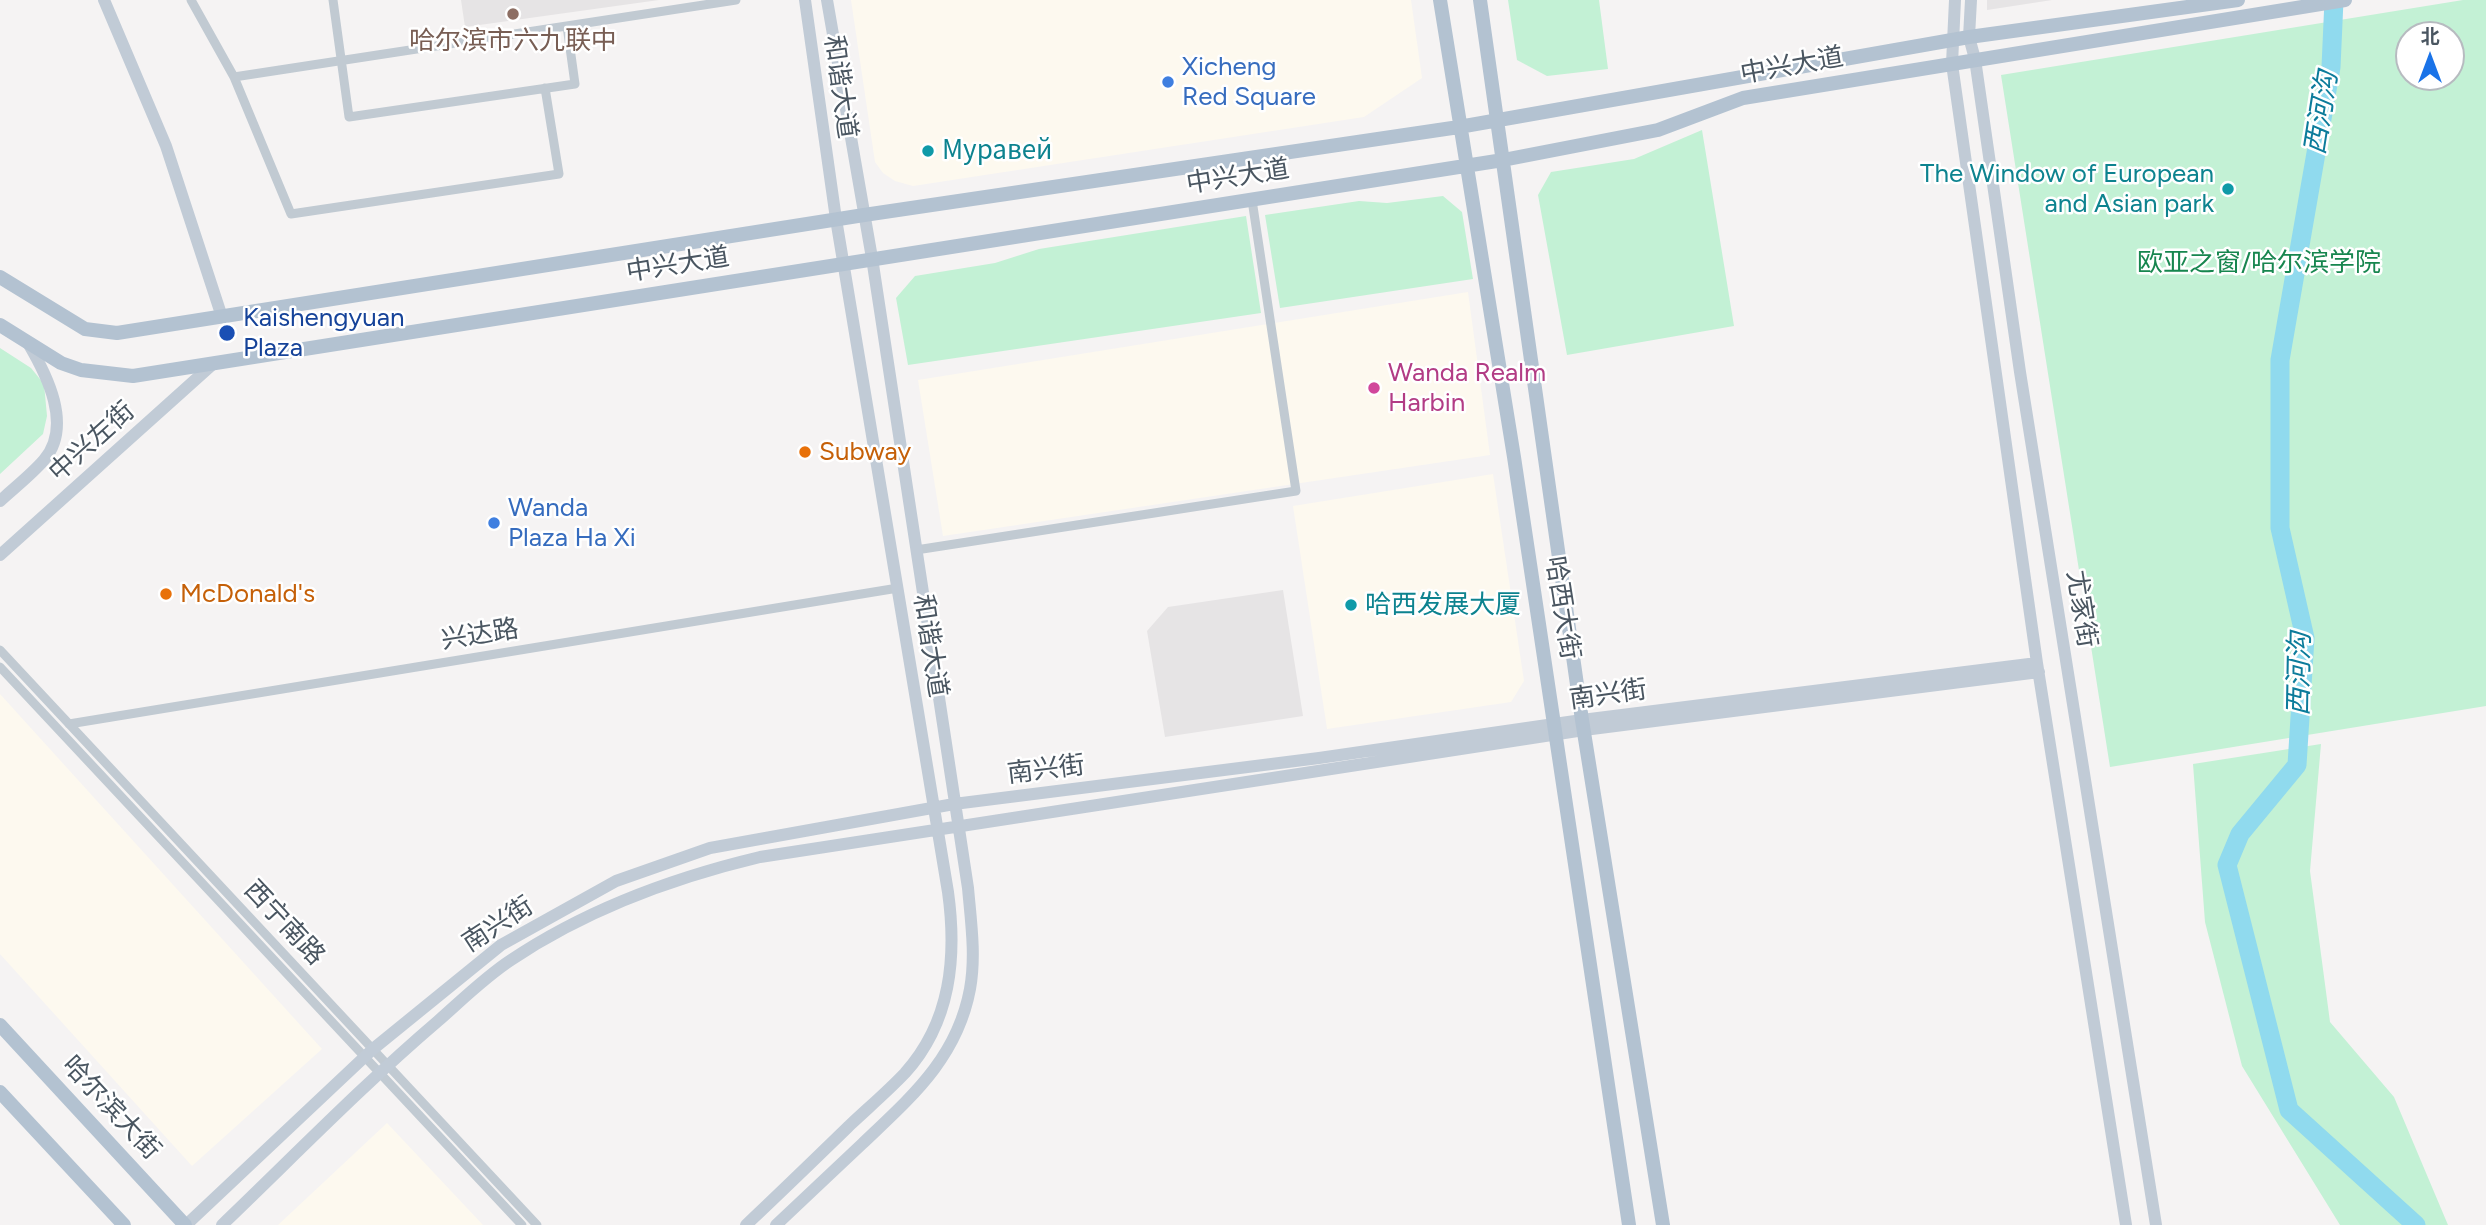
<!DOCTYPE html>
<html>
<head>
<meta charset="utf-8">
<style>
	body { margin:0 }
	#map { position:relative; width:2486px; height:1225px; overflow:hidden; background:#f5f3f3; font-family:Figtree,"Noto Sans SC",sans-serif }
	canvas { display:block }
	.north { position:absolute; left:2395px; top:21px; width:70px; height:70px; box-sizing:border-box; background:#fff; border:2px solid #b7bbc0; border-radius:50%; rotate:0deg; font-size:19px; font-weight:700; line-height:28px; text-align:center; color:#4a5661 }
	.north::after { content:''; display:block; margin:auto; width:24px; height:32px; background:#1a73e8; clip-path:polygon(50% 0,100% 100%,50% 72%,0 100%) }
</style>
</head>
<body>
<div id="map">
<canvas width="2486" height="1225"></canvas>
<div class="north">北</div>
</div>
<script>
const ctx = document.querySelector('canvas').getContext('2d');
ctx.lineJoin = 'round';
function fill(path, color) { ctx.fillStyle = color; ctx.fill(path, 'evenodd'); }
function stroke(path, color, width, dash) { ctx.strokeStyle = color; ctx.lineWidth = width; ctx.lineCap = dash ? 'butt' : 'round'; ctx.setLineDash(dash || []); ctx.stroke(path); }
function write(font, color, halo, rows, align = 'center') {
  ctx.font = font + ' Figtree,"Noto Sans SC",sans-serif'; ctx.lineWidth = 5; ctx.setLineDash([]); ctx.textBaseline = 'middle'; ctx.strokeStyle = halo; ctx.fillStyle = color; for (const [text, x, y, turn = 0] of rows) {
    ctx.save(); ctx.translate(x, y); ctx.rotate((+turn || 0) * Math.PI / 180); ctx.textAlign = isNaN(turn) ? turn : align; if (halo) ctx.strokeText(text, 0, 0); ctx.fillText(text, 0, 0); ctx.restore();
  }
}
const commercial = new Path2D(`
	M 851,0 L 1411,0 L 1422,78 L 1364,117 L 913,186 L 895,181 L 883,173 L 875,162 Z
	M 1468,292 L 1490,455 L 943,536 L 918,380 Z
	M 1493,474 L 1524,681 L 1511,702 L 1327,729 L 1293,506 Z
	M 0,694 L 322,1049 L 192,1166 L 0,954 Z
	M 387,1123 L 483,1225 L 278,1225 Z`);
const education = new Path2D(`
	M 461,0 L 659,0 L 465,27 Z
	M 1987,0 L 2052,0 L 1987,10 Z
	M 1283,590 L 1303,716 L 1165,737 L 1147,631 L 1168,607 Z`);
const green = new Path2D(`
	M 1508,0 L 1599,0 L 1608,69 L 1547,76 L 1517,60 Z
	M 2463,0 L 2486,0 L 2486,706 L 2110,767 L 2001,75 ZM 2409,35 L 2451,35 L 2451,77 L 2409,77 Z
	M 1702,130 L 1734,326 L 1567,355 L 1538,195 L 1551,172 L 1634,159 Z
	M 1443,196 L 1462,212 L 1473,279 L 1280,308 L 1265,215 L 1359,201 L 1387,203 Z
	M 1246,216 L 1261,313 L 908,365 L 896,298 L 915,276 L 995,263 L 1039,249 Z
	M 0,348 L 31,368 L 44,384 L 47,416 L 43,434 L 0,474 Z
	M 2321,744 L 2310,871 L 2330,1022 L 2394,1097 L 2448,1225 L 2340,1225 L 2242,1066 L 2205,922 L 2193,764 Z`);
const river = new Path2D(`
	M 2334,0 L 2331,67 L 2280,360 L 2280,528 L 2305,638 L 2297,765 L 2240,834 L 2227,865 L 2289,1110 L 2416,1225`);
const street = new Path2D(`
	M 191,0 L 234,77 L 736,0
	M 333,0 L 349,117 L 575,84 L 567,26
	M 234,77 L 291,214 L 559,174 L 545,88
	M 916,550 L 1296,491 L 1252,200
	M 0,650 L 537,1225
	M 0,667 L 522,1225
	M 69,724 L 898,588`);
const secondary = new Path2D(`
	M 104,0 L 166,146 L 222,317
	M 1955,0 L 1952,64 L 2037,663 L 2126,1225
	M 1971,0 L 1969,37 L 1975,59 L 2020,372 L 2156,1225
	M 0,501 C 14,488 31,475 44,460 C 73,426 47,375 28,343
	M 0,555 L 214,363
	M 186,1225 L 373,1049 L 501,945 L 616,881 L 710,848 L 954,804 L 1319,758 L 1582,720 L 2037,663
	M 222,1225 C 294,1156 363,1085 438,1021 C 462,1000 485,977 511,960 C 587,909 672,878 760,857 L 1584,730 L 2039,672
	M 746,1225 C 781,1192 816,1158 850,1125 C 868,1108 888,1091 905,1073 C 951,1022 957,957 948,892 L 836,219 L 805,0
	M 776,1225 C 805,1198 833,1171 862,1144 C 910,1098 957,1059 970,989 C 976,956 971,922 968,888 L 872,258 L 827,0`);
const primary = new Path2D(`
	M 1440,0 L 1514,457 L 1629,1225
	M 1480,0 L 1582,720 L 1663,1225
	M 0,277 L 85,329 L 117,333 L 864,215 L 1459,127 L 1969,37 L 2238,0
	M 0,325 L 61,363 L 81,370 L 133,376 L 1503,160 L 1658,130 L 1743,98 L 2345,0
	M 0,1025 L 185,1225
	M 0,1092 L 124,1225`);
const markers = [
	[513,14,7,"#8d6e63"],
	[1168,82,7,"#3f7fe0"],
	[928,151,7,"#0f9aa8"],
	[2228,189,7,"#0f9aa8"],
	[227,333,9,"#1a4fb4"],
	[1374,388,7,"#d1479c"],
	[805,452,7,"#e8710a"],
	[494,523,7,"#3f7fe0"],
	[166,594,7,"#e8710a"],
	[1351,605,7,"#0f9aa8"]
];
const educationNames = [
	["哈尔滨市六九联中",513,41]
];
const streetNames = [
	["中兴大道",1792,66,-10],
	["和谐大道",840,87,82],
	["中兴大道",1238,177,-9],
	["中兴大道",678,265,-9],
	["中兴左街",92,442,-42],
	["哈西大街",1562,608,81],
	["尤家街",2081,609,81],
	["兴达路",480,635,-9],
	["和谐大道",930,646,81],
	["南兴街",1608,695,-8],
	["南兴街",1046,770,-7],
	["西宁南路",284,923,47],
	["南兴街",498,925,-33],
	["哈尔滨大街",111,1108,47]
];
const shopNames = [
	["Xicheng",1182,67],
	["Red Square",1182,97],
	["Wanda",508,508],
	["Plaza Ha Xi",508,538]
];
const cultureNames = [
	["Муравей",942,151],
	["The Window of European",2214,174,"right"],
	["and Asian park",2214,204,"right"],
	["哈西发展大厦",1365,605]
];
const parkNames = [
	["欧亚之窗/哈尔滨学院",2259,263]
];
const transitNames = [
	["Kaishengyuan",243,318],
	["Plaza",243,348]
];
const hotelNames = [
	["Wanda Realm",1388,373],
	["Harbin",1388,403]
];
const foodNames = [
	["Subway",819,452],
	["McDonald's",180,594]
];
const waterNames = [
	["西河沟",2322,113,-81],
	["西河沟",2300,674,-89]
];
fill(commercial, '#fdf9ef');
fill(education, '#e6e4e5');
fill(green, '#c3f1d5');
stroke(river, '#90daee', 19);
stroke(street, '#c1cad2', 9);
stroke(secondary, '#c1cbd6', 12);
stroke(primary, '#b3c2d1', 14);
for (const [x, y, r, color] of markers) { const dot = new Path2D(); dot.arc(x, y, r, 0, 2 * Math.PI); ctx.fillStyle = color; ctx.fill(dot); stroke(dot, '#fff', 2.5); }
write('26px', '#785e54', '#fff', educationNames);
write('26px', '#4a5661', '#fff', streetNames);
write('26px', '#366cbe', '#fff', shopNames, 'left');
write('26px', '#0d838f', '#fff', cultureNames, 'left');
write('26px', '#17864f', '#fff', parkNames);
write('26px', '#164399', '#fff', transitNames, 'left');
write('26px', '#b23c85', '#fff', hotelNames, 'left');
write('26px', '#c56008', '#fff', foodNames, 'left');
write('italic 28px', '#0c7c9b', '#fff', waterNames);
</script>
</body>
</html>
